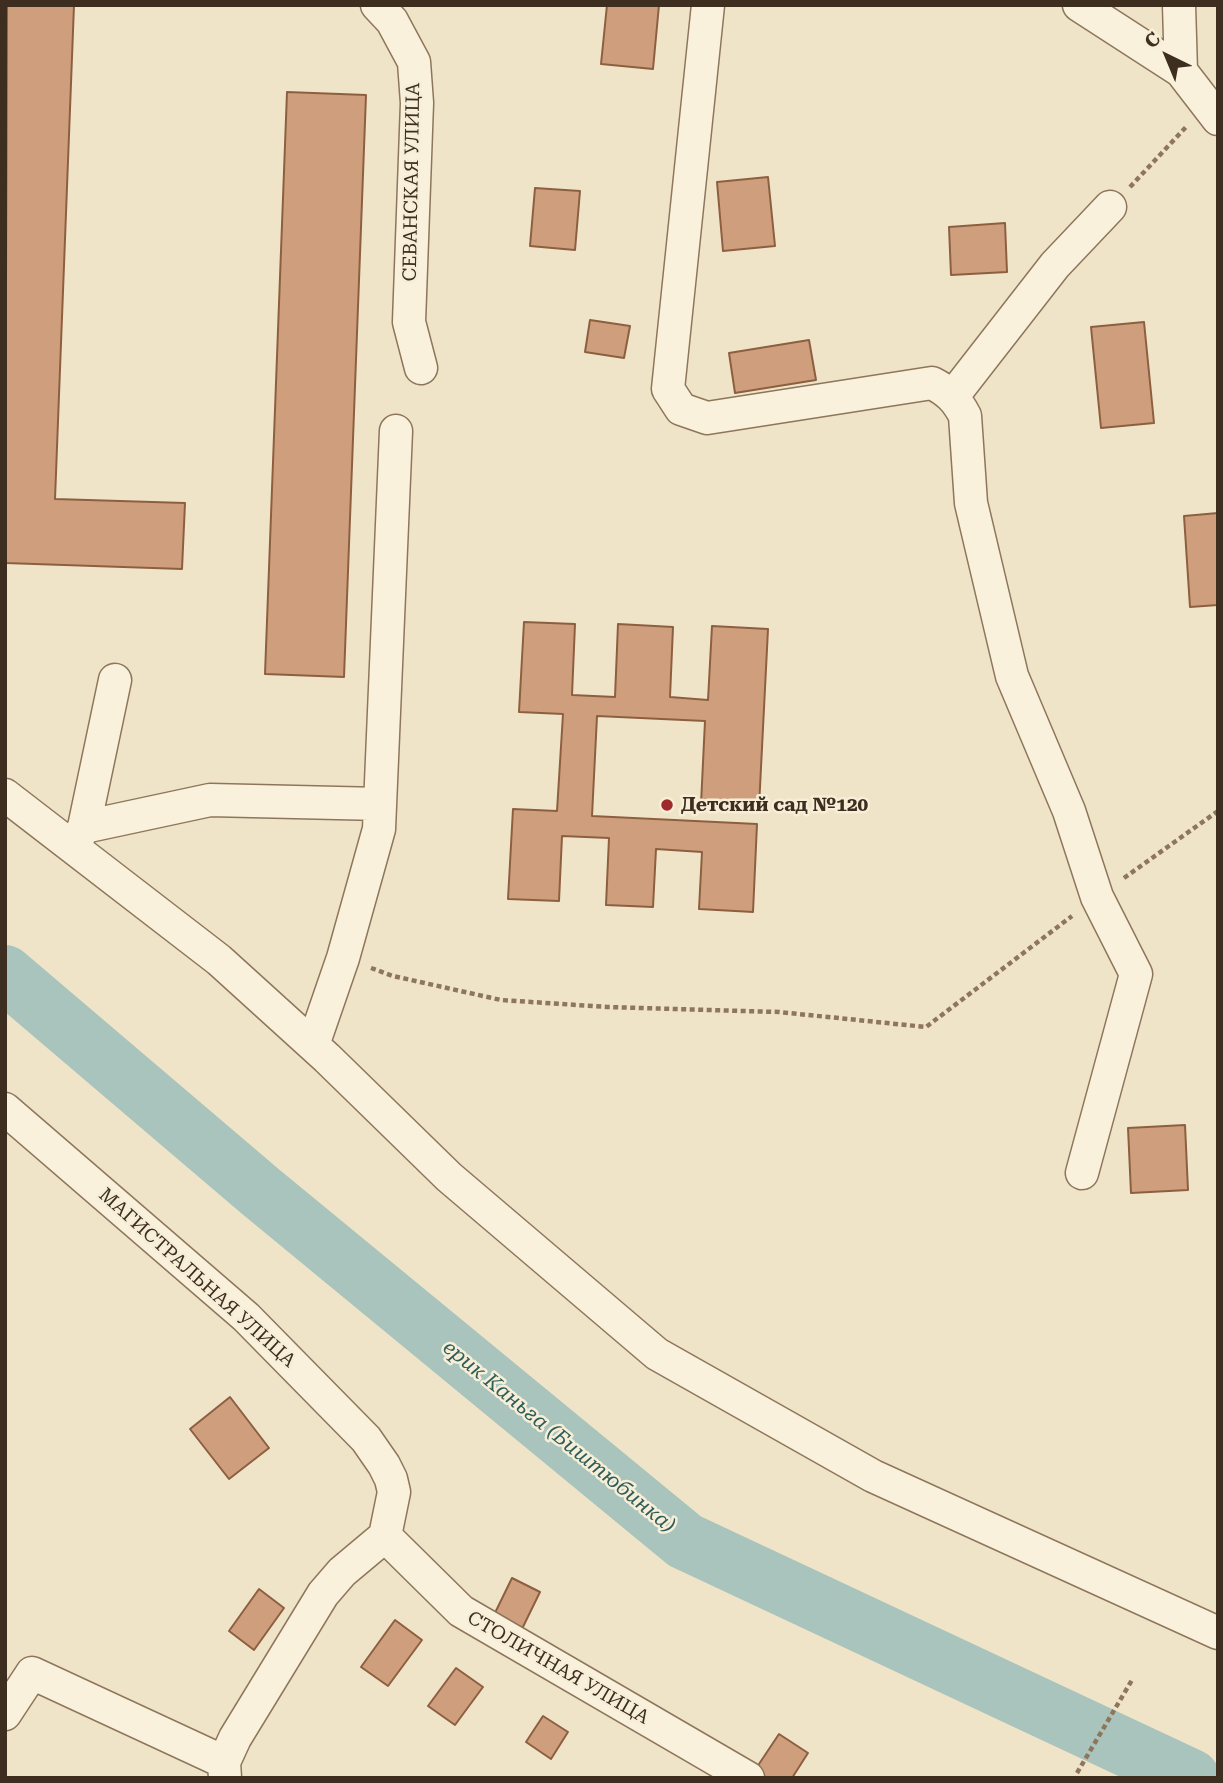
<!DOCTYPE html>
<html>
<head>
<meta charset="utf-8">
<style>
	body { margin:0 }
	#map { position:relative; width:1223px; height:1783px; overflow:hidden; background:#f0e4c8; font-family:"Roboto Serif",serif }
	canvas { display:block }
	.frame { position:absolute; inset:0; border:7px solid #3d2e20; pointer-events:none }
	.north { position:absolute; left:1132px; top:21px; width:70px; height:70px; -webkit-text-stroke:5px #f7eed8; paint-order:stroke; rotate:317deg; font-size:19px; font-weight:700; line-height:28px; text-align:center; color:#3d2e20 }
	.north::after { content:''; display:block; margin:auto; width:24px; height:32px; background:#3d2e20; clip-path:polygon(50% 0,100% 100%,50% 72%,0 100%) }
</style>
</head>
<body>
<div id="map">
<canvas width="1223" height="1783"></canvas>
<div class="frame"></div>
<div class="north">С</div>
</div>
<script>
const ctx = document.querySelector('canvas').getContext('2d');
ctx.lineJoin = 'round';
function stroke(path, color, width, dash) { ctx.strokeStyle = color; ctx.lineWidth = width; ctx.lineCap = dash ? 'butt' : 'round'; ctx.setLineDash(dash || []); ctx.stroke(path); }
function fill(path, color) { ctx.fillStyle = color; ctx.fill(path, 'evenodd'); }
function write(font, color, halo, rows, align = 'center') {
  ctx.font = font + ' "Roboto Serif",serif'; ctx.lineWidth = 5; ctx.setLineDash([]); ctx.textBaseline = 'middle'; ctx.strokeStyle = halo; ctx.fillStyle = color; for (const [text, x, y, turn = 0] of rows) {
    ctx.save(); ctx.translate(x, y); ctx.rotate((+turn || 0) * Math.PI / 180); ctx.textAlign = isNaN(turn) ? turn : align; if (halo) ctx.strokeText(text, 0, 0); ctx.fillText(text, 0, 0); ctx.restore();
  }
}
const river = new Path2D(`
	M 5,974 L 261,1192 L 685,1541 L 1191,1778`);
const building = new Path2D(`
	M 7,5 L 74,5 L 55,499 L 185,503 L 182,569 L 5,563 Z
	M 607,5 L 659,5 L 653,69 L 601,64 Z
	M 287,92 L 366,95 L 344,677 L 265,674 Z
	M 768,177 L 775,246 L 723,251 L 717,182 Z
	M 535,188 L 580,191 L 575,250 L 530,246 Z
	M 1005,223 L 1007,272 L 951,275 L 949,227 Z
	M 590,320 L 630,326 L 624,358 L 585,352 Z
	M 1144,322 L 1154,423 L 1101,428 L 1091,327 Z
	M 809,340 L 816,380 L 735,393 L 729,353 Z
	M 1218,513 L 1218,605 L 1190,607 L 1184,516 Z
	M 524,622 L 575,624 L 572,695 L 615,697 L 618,624 L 673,627 L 670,697 L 708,700 L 712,626 L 768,629 L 759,807 L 701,804 L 705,721 L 597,716 L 592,816 L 757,824 L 753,912 L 699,909 L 702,852 L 656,849 L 653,907 L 606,905 L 609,838 L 562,836 L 559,901 L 508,899 L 513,809 L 557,811 L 563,714 L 519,712 Z
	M 1185,1125 L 1188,1190 L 1131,1193 L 1128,1128 Z
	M 230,1397 L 269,1448 L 229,1479 L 190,1429 Z
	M 512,1578 L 540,1592 L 520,1633 L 492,1619 Z
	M 259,1589 L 284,1608 L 254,1650 L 229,1631 Z
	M 395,1620 L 422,1640 L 388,1686 L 361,1667 Z
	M 456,1668 L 483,1687 L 455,1725 L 428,1706 Z
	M 543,1716 L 568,1732 L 551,1759 L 526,1742 Z
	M 779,1734 L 808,1753 L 792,1778 L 767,1778 L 755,1770 Z`);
const path = new Path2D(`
	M 1130,187 L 1186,127
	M 1124,878 L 1218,811
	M 371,968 L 393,976 L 501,1000 L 607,1007 L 779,1012 L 926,1027 L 1072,916
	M 1077,1773 L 1132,1680`);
const minor = new Path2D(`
	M 377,5 L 392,21 L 414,62 L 417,103 L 409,322 L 421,368
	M 708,5 L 668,389 L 681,409 L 707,418 L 932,383 C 948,391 957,400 965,416 L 971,503 L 1012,676 L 1069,811 L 1097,897 L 1136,974 L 1082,1173
	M 1079,5 L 1181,71
	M 1179,5 L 1181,71 L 1218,119
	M 953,396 L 1055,265 L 1110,207
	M 5,795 L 219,960 L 327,1058 L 449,1177 L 657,1354 L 873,1476 L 1218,1633
	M 84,827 L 210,800 L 380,804
	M 75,843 L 84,827 L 115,680
	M 313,1045 L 343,958 L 379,829 L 396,431
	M 5,1109 L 246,1317 L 366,1439 L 384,1465 L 391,1479 L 394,1492 L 385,1536
	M 385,1536 L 461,1611 L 748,1778
	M 5,1714 L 32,1673 L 224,1762
	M 225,1778 L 224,1762 L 235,1738 L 323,1594 L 342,1572 L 385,1536`);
const markers = [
	[667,805,7,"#9e2a2b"]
];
const streetNames = [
	["СЕВАНСКАЯ УЛИЦА",412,182,-89],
	["МАГИСТРАЛЬНАЯ УЛИЦА",197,1278,42],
	["СТОЛИЧНАЯ УЛИЦА",558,1668,30]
];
const poiNames = [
	["Детский сад №120",681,805]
];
const waterNames = [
	["ерик Каньга (Биштюбинка)",559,1437,39]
];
stroke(river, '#a9c4bc', 58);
fill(building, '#cf9f7d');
stroke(building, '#8d5f41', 2);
stroke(minor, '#8d765c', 35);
stroke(path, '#8d765c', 4.5, [5, 3.5]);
stroke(minor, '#faf1dc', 32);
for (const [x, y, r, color] of markers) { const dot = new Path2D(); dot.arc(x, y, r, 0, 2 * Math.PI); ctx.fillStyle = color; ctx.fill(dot); stroke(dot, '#f7eed8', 2.5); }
write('19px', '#3d2e20', '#f7eed8', streetNames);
write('bold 19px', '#3d2e20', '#f7eed8', poiNames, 'left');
write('italic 21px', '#2f5d5a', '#f7eed8', waterNames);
</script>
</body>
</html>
